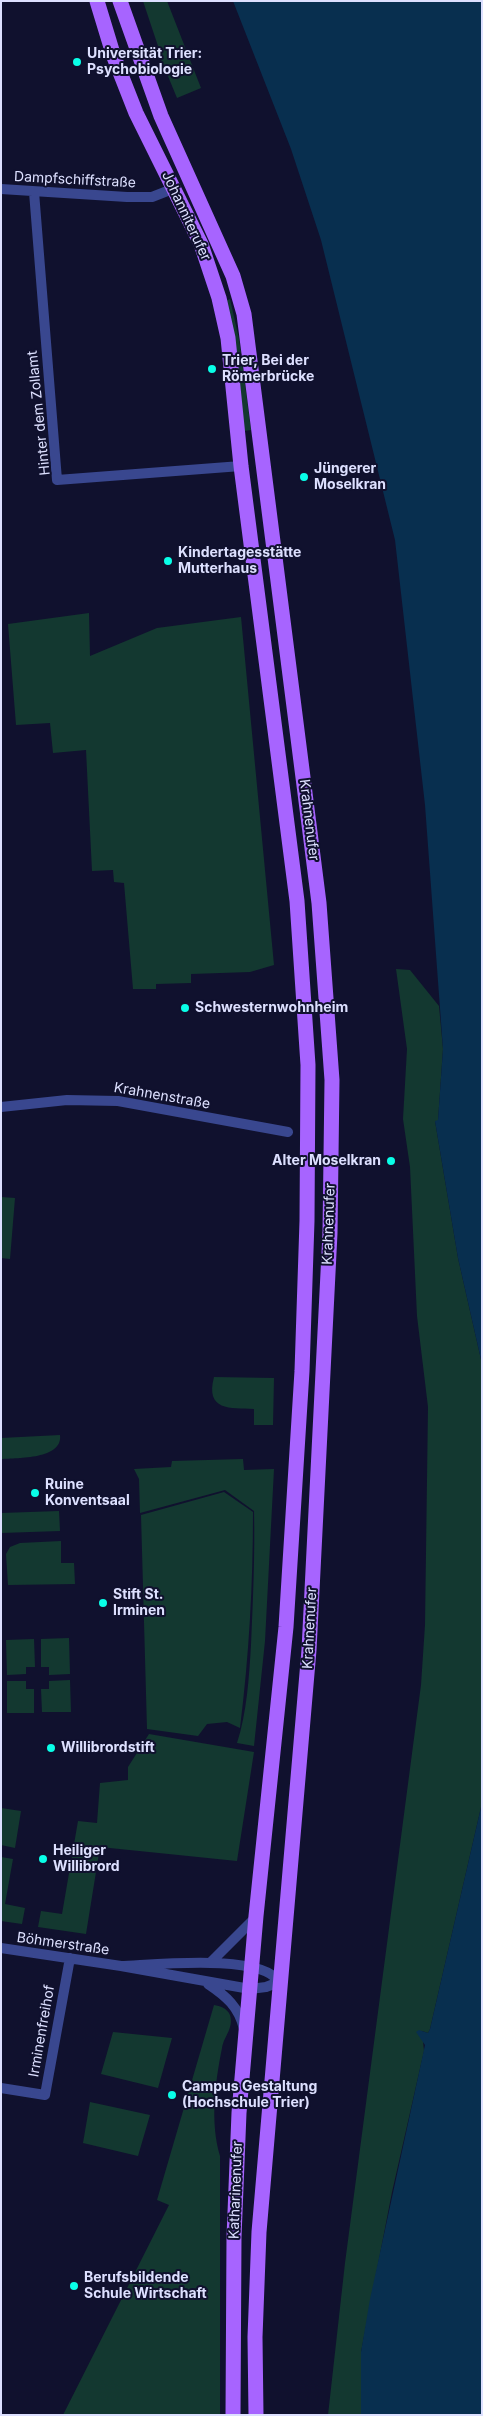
<!DOCTYPE html>
<html>
<head>
<meta charset="utf-8">
<style>
	body { margin:0 }
	#map { position:relative; width:483px; height:2416px; overflow:hidden; background:#10112e; font-family:Inter,sans-serif }
	canvas { display:block }
	.frame { position:absolute; inset:0; border:2px solid #dde0ff; pointer-events:none }
</style>
</head>
<body>
<div id="map">
<canvas width="483" height="2416"></canvas>
<div class="frame"></div>
</div>
<script>
const ctx = document.querySelector('canvas').getContext('2d');
ctx.lineJoin = 'round';
function fill(path, color) { ctx.fillStyle = color; ctx.fill(path, 'evenodd'); }
function stroke(path, color, width, dash) { ctx.strokeStyle = color; ctx.lineWidth = width; ctx.lineCap = dash ? 'butt' : 'round'; ctx.setLineDash(dash || []); ctx.stroke(path); }
function write(font, color, halo, rows, align = 'center') {
  ctx.font = font + ' Inter,sans-serif'; ctx.lineWidth = 4; ctx.setLineDash([]); ctx.textBaseline = 'middle'; ctx.strokeStyle = halo; ctx.fillStyle = color; for (const [text, x, y, turn = 0] of rows) {
    ctx.save(); ctx.translate(x, y); ctx.rotate((+turn || 0) * Math.PI / 180); ctx.textAlign = isNaN(turn) ? turn : align; if (halo) ctx.strokeText(text, 0, 0); ctx.fillText(text, 0, 0); ctx.restore();
  }
}
const green = new Path2D(`
	M 143,1 L 167,1 L 201,88 L 177,98 L 158,52 L 162,51 L 163,48 L 158,46 Z
	M 230,299 L 239,339 L 251,430 L 244,431 L 238,366 L 225,301 Z
	M 89,613 L 90,656 L 157,628 L 241,617 L 274,965 L 250,972 L 191,974 L 191,983 L 156,984 L 156,989 L 133,989 L 124,883 L 114,882 L 113,870 L 92,871 L 86,750 L 53,753 L 50,723 L 16,725 L 8,624 Z
	M 396,969 L 410,970 L 439,1006 L 443,1049 L 438,1121 L 435,1121 L 458,1258 L 482,1364 L 482,1803 L 430,2029 L 428,2033 L 422,2031 L 424,2051 L 392,2192 L 361,2352 L 361,2415 L 328,2415 L 345,2263 L 421,1685 L 425,1625 L 428,1407 L 417,1316 L 410,1167 L 403,1119 L 407,1049 Z
	M 1,1197 L 15,1198 L 10,1259 L 1,1258 Z
	M 214,1377 L 274,1378 L 273,1425 L 254,1425 L 254,1409 C 230,1408 205,1411 214,1377 Z
	M 60,1435 C 63,1459 18,1458 1,1459 L 1,1438 Z
	M 243,1459 L 244,1470 L 274,1469 L 265,1641 L 254,1746 L 237,1743 C 247,1712 249,1677 251,1645 C 253,1600 255,1556 254,1511 L 225,1490 L 140,1513 L 139,1479 L 134,1469 L 171,1467 L 172,1461 Z
	M 224,1492 L 253,1512 C 253,1585 249,1656 240,1728 L 227,1722 L 207,1724 L 198,1736 L 147,1729 L 141,1515 Z
	M 59,1511 L 60,1531 L 1,1533 L 1,1513 Z
	M 61,1541 L 61,1563 L 74,1563 L 75,1584 L 8,1585 L 6,1554 L 10,1547 L 20,1543 Z
	M 69,1638 L 70,1674 L 49,1675 L 49,1667 L 41,1667 L 41,1639 Z
	M 34,1639 L 35,1667 L 26,1667 L 26,1674 L 7,1675 L 6,1640 Z
	M 70,1680 L 71,1712 L 42,1712 L 41,1689 L 49,1689 L 49,1681 Z
	M 7,1681 L 26,1681 L 26,1689 L 34,1689 L 34,1713 L 7,1713 Z
	M 149,1734 L 254,1752 L 237,1861 L 100,1847 L 86,1934 L 38,1927 L 41,1911 L 62,1914 L 78,1821 L 97,1823 L 100,1783 L 128,1780 L 128,1767 Z
	M 1,1808 L 21,1811 L 15,1848 L 1,1845 Z
	M 1,1857 L 13,1859 L 5,1904 L 25,1908 L 22,1924 L 1,1921 Z
	M 214,2005 C 220,2006 227,2008 230,2015 C 234,2028 224,2036 222,2048 C 215,2083 210,2122 220,2156 L 220,2415 L 63,2415 L 169,2205 L 157,2200 Z
	M 113,2032 L 172,2038 L 158,2088 L 101,2074 Z
	M 90,2102 L 150,2115 L 138,2156 L 83,2143 Z`);
const water = new Path2D(`
	M 233,1 L 482,1 L 482,1364 L 458,1258 L 435,1121 L 438,1120 L 443,1049 L 425,805 L 395,540 L 321,240 L 291,149 Z
	M 482,1803 L 482,2415 L 361,2415 L 361,2352 L 370,2299 L 425,2045 L 416,2032 L 419,2030 L 428,2033 L 430,2029 Z`);
const street = new Path2D(`
	M 1,189 L 127,197 L 152,197 L 175,188
	M 34,192 L 57,480 L 241,466
	M 1,1107 L 67,1100 L 118,1101 L 288,1132
	M 1,1948 L 121,1966 L 250,1989 L 266,1987 L 279,1982 C 262,1953 153,1965 121,1966
	M 211,1962 L 256,1917
	M 208,1984 C 226,1996 239,2007 244,2029
	M 1,2088 L 45,2095 L 70,1958`);
const primary = new Path2D(`
	M 97,1 L 114,57 L 136,113 L 201,244 L 219,298 L 228,338 L 241,466 L 297,901 L 308,1065 L 307,1221 L 302,1371 L 286,1627 L 256,1916 L 239,2113 L 234,2237 L 233,2415
	M 120,1 L 161,116 L 233,276 L 244,314 L 319,903 L 332,1080 L 330,1233 L 309,1650 L 259,2232 L 255,2337 L 256,2415`);
const markers = [
	[77,62,5,"#09ffe8"],
	[212,369,5,"#09ffe8"],
	[304,477,5,"#09ffe8"],
	[168,561,5,"#09ffe8"],
	[185,1008,5,"#09ffe8"],
	[391,1161,5,"#09ffe8"],
	[35,1493,5,"#09ffe8"],
	[103,1603,5,"#09ffe8"],
	[51,1748,5,"#09ffe8"],
	[43,1859,5,"#09ffe8"],
	[172,2095,5,"#09ffe8"],
	[74,2286,5,"#09ffe8"]
];
const poiNames = [
	["Universität Trier:",87,54],
	["Psychobiologie",87,70],
	["Trier, Bei der",222,361],
	["Römerbrücke",222,377],
	["Jüngerer",314,469],
	["Moselkran",314,485],
	["Kindertagesstätte",178,553],
	["Mutterhaus",178,569],
	["Schwesternwohnheim",195,1008],
	["Alter Moselkran",381,1161,"right"],
	["Ruine",45,1485],
	["Konventsaal",45,1501],
	["Stift St.",113,1595],
	["Irminen",113,1611],
	["Willibrordstift",61,1748],
	["Heiliger",53,1851],
	["Willibrord",53,1867],
	["Campus Gestaltung",182,2087],
	["(Hochschule Trier)",182,2103],
	["Berufsbildende",84,2278],
	["Schule Wirtschaft",84,2294]
];
const streetNames = [
	["Dampfschiffstraße",75,180,3],
	["Johanniterufer",186,216,65],
	["Hinter dem Zollamt",39,413,-96],
	["Krahnenufer",309,820,83],
	["Krahnenstraße",162,1096,10],
	["Krahnenufer",329,1224,-88],
	["Krahnenufer",310,1628,-87],
	["Böhmerstraße",63,1944,8],
	["Irminenfreihof",42,2031,-80],
	["Katharinenufer",236,2190,-88]
];
fill(green, '#133830');
fill(water, '#082f4f');
stroke(street, '#39478f', 10);
stroke(primary, '#a764ff', 15);
for (const [x, y, r, color] of markers) { const dot = new Path2D(); dot.arc(x, y, r, 0, 2 * Math.PI); ctx.fillStyle = color; ctx.fill(dot); stroke(dot, '#10112e', 2); }
write('bold 14px', '#dde0ff', '#10112e', poiNames, 'left');
write('14px', '#dde0ff', '#10112e', streetNames);
</script>
</body>
</html>
